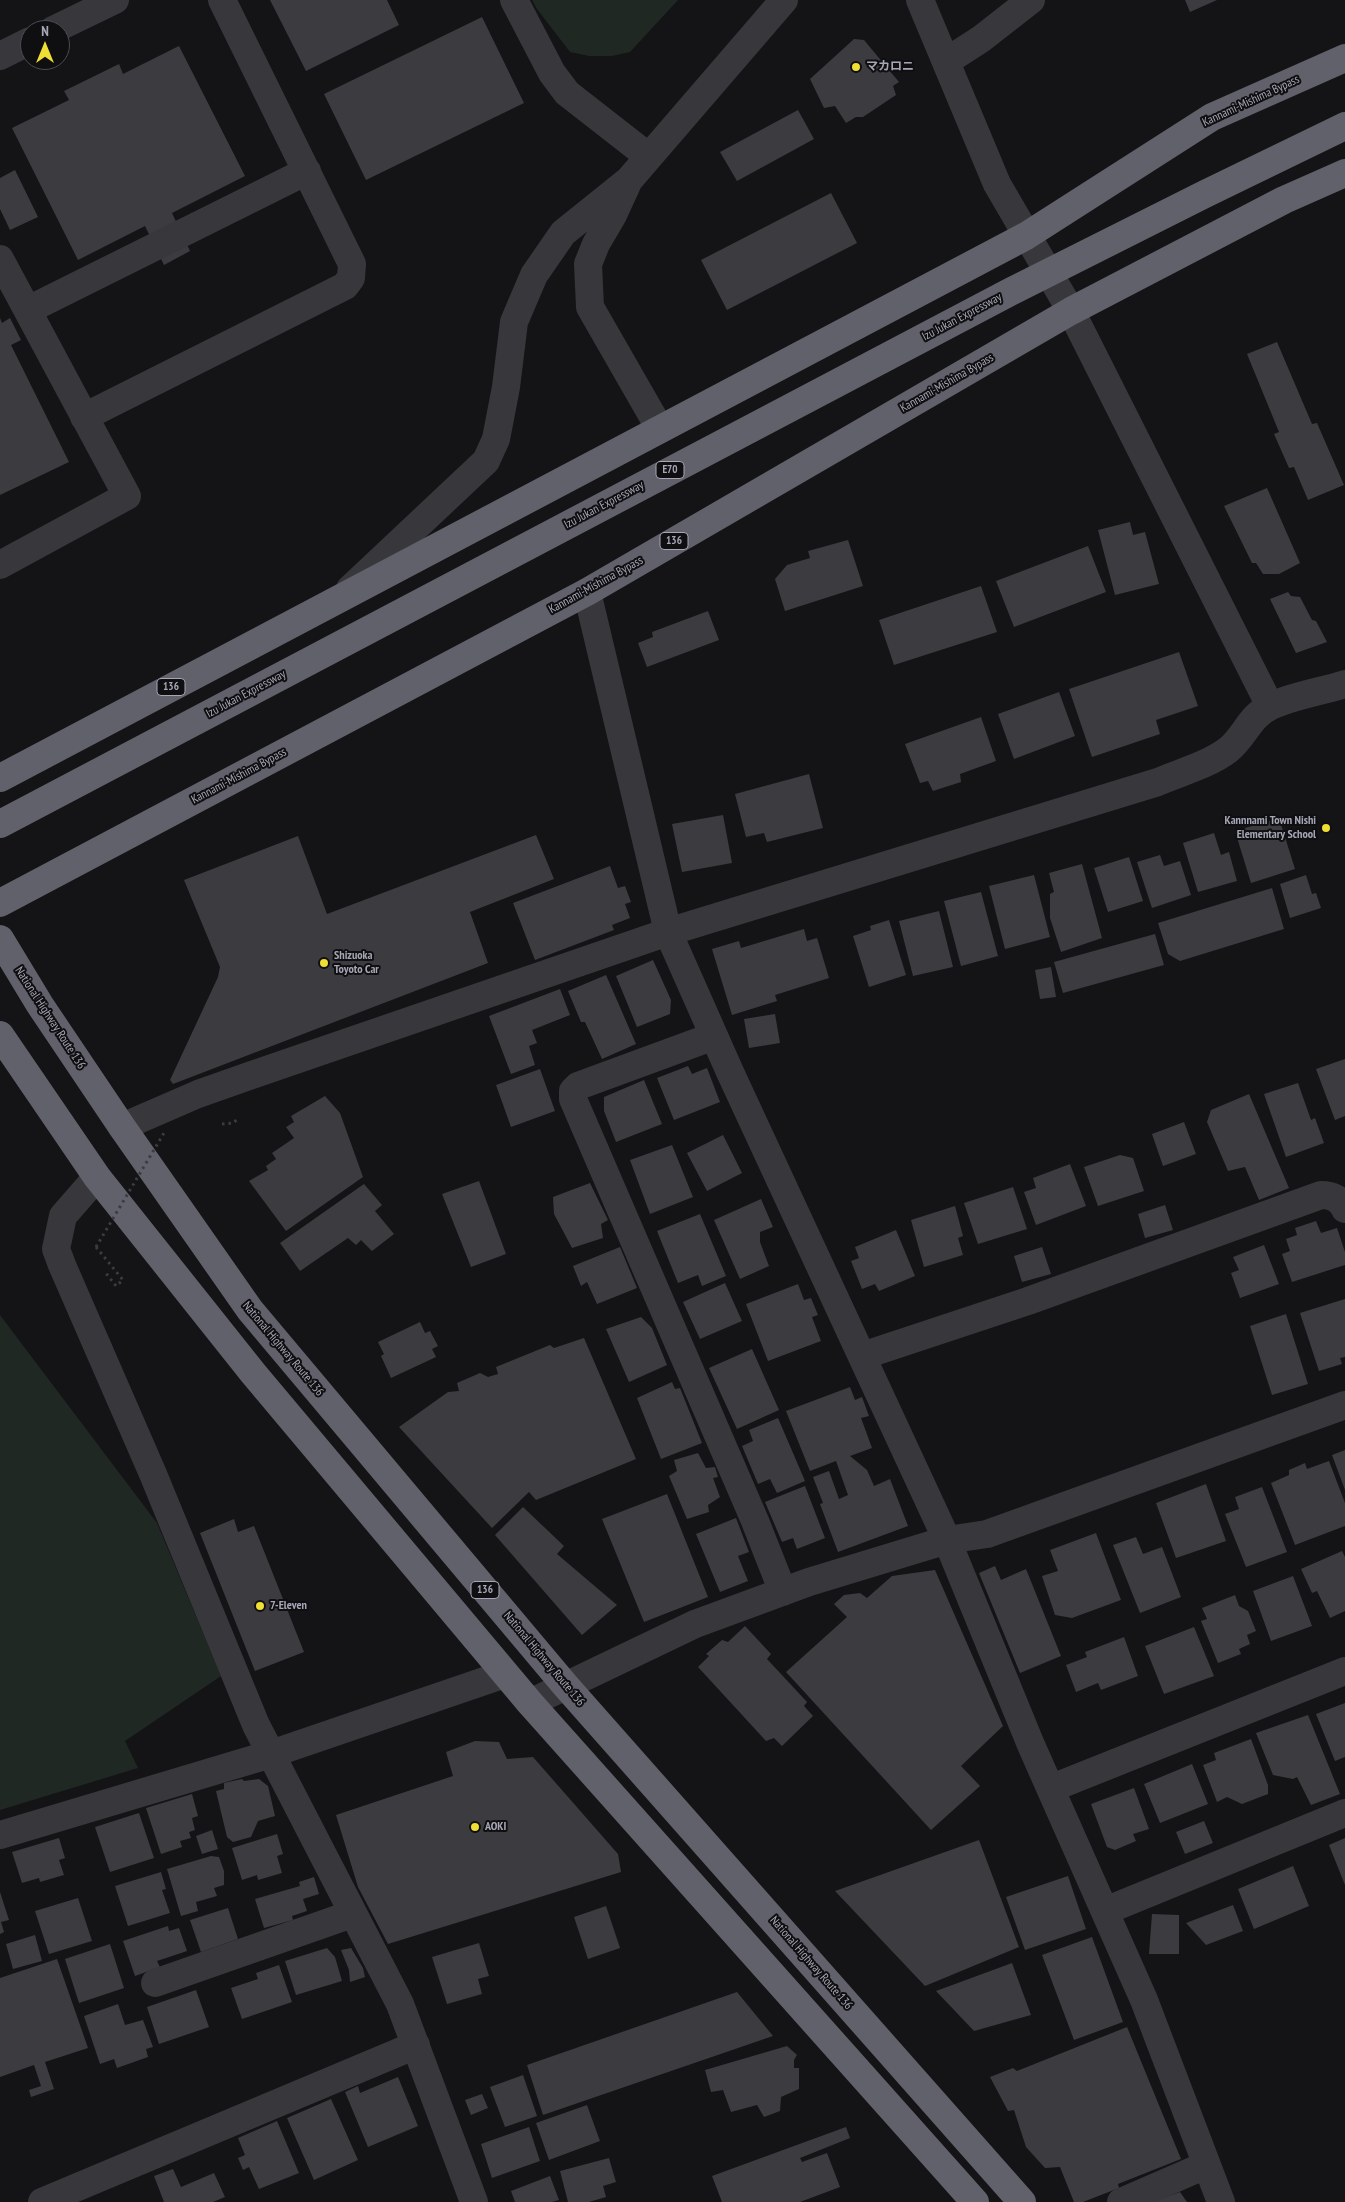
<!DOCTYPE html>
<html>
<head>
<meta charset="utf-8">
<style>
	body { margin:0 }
	#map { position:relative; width:1345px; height:2202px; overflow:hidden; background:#141416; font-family:"PT Sans Narrow",sans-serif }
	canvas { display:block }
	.north { position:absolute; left:20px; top:20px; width:50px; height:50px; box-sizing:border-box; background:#0f0f11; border:1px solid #4b4c53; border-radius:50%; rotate:0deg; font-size:14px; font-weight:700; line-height:20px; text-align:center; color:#a6a7b6 }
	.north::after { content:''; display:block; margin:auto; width:18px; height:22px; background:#efde33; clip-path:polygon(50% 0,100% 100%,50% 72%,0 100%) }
</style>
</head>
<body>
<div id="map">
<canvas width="1345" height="2202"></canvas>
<div class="north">N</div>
</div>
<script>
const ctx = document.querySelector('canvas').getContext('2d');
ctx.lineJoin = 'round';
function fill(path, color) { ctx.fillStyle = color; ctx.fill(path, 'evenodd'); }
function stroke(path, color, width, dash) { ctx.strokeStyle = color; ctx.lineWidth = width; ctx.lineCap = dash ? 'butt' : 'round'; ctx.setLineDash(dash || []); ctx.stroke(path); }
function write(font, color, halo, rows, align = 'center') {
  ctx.font = font + ' "PT Sans Narrow","Noto Sans JP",sans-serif'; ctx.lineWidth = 4; ctx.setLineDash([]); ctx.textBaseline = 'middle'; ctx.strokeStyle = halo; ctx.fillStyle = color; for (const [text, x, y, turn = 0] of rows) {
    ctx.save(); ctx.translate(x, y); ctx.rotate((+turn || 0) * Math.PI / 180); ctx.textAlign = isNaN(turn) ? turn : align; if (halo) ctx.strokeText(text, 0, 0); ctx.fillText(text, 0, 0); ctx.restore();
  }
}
const green = new Path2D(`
	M 532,0 L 678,0 L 630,52 L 612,56 L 589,56 L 570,52 L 537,9 Z
	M 0,1315 L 157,1523 L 221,1676 L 125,1741 L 138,1768 L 0,1810 Z`);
const building = new Path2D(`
	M 270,0 L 387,0 L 399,25 L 306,71 Z
	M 1185,0 L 1217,0 L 1190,12 Z
	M 482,17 L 524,103 L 366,180 L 324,94 Z
	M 854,39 L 864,40 L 899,82 L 893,86 L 896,95 L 863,117 L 856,117 L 846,123 L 835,106 L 824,108 L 810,79 Z
	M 179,46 L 245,176 L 172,213 L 190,251 L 164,265 L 145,226 L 78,260 L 12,128 L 69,100 L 64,91 L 119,64 L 123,74 Z
	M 798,110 L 814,139 L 737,181 L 720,152 Z
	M 15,170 L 38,217 L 10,230 L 0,209 L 0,178 Z
	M 831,193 L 857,243 L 727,310 L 701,260 Z
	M 0,318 L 2,323 L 10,318 L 21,340 L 11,345 L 69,462 L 0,495 Z
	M 1277,342 L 1312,424 L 1317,423 L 1344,485 L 1308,500 L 1294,467 L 1289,468 L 1274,434 L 1279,432 L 1247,354 Z
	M 1267,488 L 1300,563 L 1279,574 L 1263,574 L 1256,563 L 1252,563 L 1224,506 Z
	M 1130,522 L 1133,535 L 1145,532 L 1159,584 L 1115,595 L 1098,530 Z
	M 848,540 L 863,586 L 785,611 L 775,579 L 787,565 L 810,558 L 808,551 Z
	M 1088,546 L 1106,592 L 1014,627 L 996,581 Z
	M 981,586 L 997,632 L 894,665 L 879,620 Z
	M 1288,592 L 1291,596 L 1300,597 L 1312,620 L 1316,621 L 1327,642 L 1296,653 L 1270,599 Z
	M 708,611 L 719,640 L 647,667 L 638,643 L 653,637 L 652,632 Z
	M 1179,652 L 1198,706 L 1156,720 L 1160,734 L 1092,757 L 1069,689 Z
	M 1059,692 L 1075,736 L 1014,759 L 998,714 Z
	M 981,717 L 996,761 L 960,774 L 961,782 L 933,791 L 928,781 L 920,783 L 905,744 Z
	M 809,774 L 823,828 L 767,842 L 764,833 L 746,837 L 735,794 Z
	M 723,815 L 732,863 L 682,872 L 672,824 Z
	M 1279,818 L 1295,869 L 1251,883 L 1235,831 Z
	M 1214,833 L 1221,855 L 1229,852 L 1237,881 L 1198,892 L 1183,843 Z
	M 536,835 L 554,879 L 470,912 L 488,963 L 173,1084 L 170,1080 L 218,977 L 220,967 L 184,880 L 298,836 L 327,914 Z
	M 1160,855 L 1164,866 L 1180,861 L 1191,895 L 1152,908 L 1137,862 Z
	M 1129,857 L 1143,901 L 1108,912 L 1094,868 Z
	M 1082,864 L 1102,938 L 1061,952 L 1050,918 L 1050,894 L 1054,892 L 1049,873 Z
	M 610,866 L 618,888 L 625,886 L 631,902 L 625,904 L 630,918 L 612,925 L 614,930 L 535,960 L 513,903 Z
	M 1034,875 L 1050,937 L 1005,949 L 989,886 Z
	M 1306,875 L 1312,894 L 1316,893 L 1321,908 L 1290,918 L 1280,884 Z
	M 1272,888 L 1284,929 L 1180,961 L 1168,954 L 1158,923 Z
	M 981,892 L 998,956 L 961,966 L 944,901 Z
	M 939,911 L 953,967 L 913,976 L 899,921 Z
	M 889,920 L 906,975 L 869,987 L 853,936 L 871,930 L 870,926 Z
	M 804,929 L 807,941 L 817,938 L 829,978 L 775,995 L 777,1001 L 732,1015 L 712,949 L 739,941 L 741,948 Z
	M 1155,934 L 1164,965 L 1063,993 L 1054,962 Z
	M 653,960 L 671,1000 L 670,1014 L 637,1027 L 616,976 Z
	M 1051,967 L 1056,997 L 1040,999 L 1035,970 Z
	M 606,975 L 636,1044 L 602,1059 L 585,1022 L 581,1022 L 568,991 Z
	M 560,989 L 570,1015 L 532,1030 L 537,1043 L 529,1046 L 535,1065 L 511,1074 L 489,1016 Z
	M 775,1014 L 780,1043 L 749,1048 L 744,1019 Z
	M 1345,1059 L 1345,1116 L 1335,1120 L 1316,1069 Z
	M 688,1066 L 692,1074 L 707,1068 L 720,1102 L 674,1120 L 657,1078 Z
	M 540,1069 L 555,1111 L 511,1127 L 496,1085 Z
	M 644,1080 L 662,1124 L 616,1142 L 604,1111 L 604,1097 Z
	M 1298,1083 L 1311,1120 L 1315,1118 L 1324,1143 L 1286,1157 L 1264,1094 Z
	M 1249,1094 L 1289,1188 L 1259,1200 L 1245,1167 L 1228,1171 L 1207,1122 L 1211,1110 Z
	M 325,1096 L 340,1113 L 363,1177 L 286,1231 L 249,1181 L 268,1170 L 266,1166 L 276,1159 L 272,1153 L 294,1138 L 286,1127 L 294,1122 L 291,1116 Z
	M 1184,1122 L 1196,1154 L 1163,1166 L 1152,1134 Z
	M 723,1135 L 742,1173 L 707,1191 L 687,1153 Z
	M 672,1145 L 693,1197 L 650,1214 L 630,1160 Z
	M 1120,1155 L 1133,1158 L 1144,1191 L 1098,1206 L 1084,1167 Z
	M 1070,1164 L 1086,1206 L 1036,1225 L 1024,1192 L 1036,1188 L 1033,1178 Z
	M 479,1181 L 506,1254 L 471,1267 L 442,1194 Z
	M 590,1183 L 608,1220 L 601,1224 L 603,1238 L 572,1248 L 554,1214 L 553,1197 Z
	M 364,1184 L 382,1205 L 375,1211 L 394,1234 L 372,1251 L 361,1240 L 356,1245 L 348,1238 L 300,1271 L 280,1243 Z
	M 1013,1187 L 1027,1229 L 978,1244 L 964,1203 Z
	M 761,1199 L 773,1227 L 760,1232 L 760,1242 L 769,1266 L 740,1279 L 714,1220 Z
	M 1165,1205 L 1173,1230 L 1145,1238 L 1138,1214 Z
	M 955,1206 L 963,1236 L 958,1238 L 963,1255 L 924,1267 L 911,1220 Z
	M 700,1214 L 726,1276 L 702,1286 L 698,1275 L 678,1283 L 657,1231 Z
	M 1316,1221 L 1321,1233 L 1337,1228 L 1345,1252 L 1345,1265 L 1292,1282 L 1282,1254 L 1290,1251 L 1286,1239 L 1297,1235 L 1295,1228 Z
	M 896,1230 L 915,1276 L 879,1291 L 875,1284 L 862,1289 L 851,1261 L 859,1258 L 855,1247 Z
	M 1264,1245 L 1279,1284 L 1240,1298 L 1231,1273 L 1239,1270 L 1233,1257 Z
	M 620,1247 L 637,1288 L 597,1304 L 587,1282 L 581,1286 L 573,1266 Z
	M 1042,1247 L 1051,1274 L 1022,1282 L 1014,1256 Z
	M 725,1283 L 742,1321 L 700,1339 L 683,1302 Z
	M 798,1284 L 804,1300 L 811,1298 L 818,1315 L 812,1317 L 821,1341 L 768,1361 L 746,1304 Z
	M 1345,1299 L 1345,1357 L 1340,1358 L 1342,1364 L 1319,1371 L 1300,1313 Z
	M 1286,1314 L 1308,1384 L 1272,1395 L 1250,1326 Z
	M 641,1317 L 652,1328 L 667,1365 L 629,1382 L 606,1329 Z
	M 420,1322 L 425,1333 L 430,1331 L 438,1346 L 432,1349 L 436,1357 L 391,1378 L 381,1356 L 384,1354 L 378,1342 Z
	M 584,1338 L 636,1459 L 536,1500 L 529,1492 L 492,1528 L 399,1427 L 448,1392 L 459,1391 L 457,1383 L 480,1373 L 488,1377 L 498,1374 L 496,1367 L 550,1345 L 554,1348 Z
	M 752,1349 L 779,1410 L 737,1429 L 709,1368 Z
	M 672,1382 L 675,1389 L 680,1388 L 702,1443 L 661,1459 L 637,1398 Z
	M 850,1387 L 855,1400 L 862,1397 L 869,1416 L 861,1418 L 872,1448 L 850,1456 L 867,1470 L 874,1486 L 890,1479 L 908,1526 L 838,1552 L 820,1504 L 823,1503 L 813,1477 L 829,1471 L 839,1499 L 848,1495 L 836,1461 L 810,1471 L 786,1411 Z
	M 778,1418 L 805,1481 L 777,1493 L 770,1479 L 758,1484 L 742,1446 L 753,1441 L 749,1430 Z
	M 1345,1450 L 1345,1490 L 1332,1455 Z
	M 698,1453 L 706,1468 L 715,1467 L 718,1477 L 713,1478 L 720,1497 L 708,1505 L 709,1512 L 687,1519 L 669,1476 L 677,1471 L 674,1460 Z
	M 1329,1461 L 1345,1503 L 1345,1526 L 1295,1545 L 1271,1483 L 1289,1475 L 1289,1470 L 1305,1463 L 1307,1469 Z
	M 1206,1484 L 1226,1541 L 1176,1558 L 1156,1503 Z
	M 805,1486 L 825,1538 L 797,1549 L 793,1538 L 782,1542 L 765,1502 Z
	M 1262,1487 L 1287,1552 L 1246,1567 L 1225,1514 L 1239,1509 L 1235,1497 Z
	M 667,1494 L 708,1597 L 644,1622 L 602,1519 Z
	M 523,1507 L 564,1546 L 557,1554 L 617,1605 L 582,1635 L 495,1535 Z
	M 736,1518 L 749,1552 L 738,1556 L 748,1581 L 720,1592 L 696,1534 Z
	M 234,1519 L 238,1532 L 254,1526 L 304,1652 L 255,1671 L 200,1533 Z
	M 1096,1533 L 1121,1600 L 1072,1618 L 1055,1615 L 1042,1576 L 1058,1571 L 1050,1550 Z
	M 1136,1537 L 1143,1554 L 1162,1547 L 1181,1597 L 1140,1613 L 1113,1545 Z
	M 1342,1551 L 1345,1557 L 1345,1611 L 1330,1618 L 1317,1591 L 1312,1593 L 1301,1569 Z
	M 995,1566 L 1001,1580 L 1026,1569 L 1061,1656 L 1020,1673 L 979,1573 Z
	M 935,1570 L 1003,1726 L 961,1766 L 980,1786 L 931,1830 L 786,1672 L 847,1617 L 834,1604 L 844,1595 L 860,1593 L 867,1598 L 892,1576 Z
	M 1293,1576 L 1312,1626 L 1271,1641 L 1253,1591 Z
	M 1235,1595 L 1239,1606 L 1248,1611 L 1256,1631 L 1247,1635 L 1250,1644 L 1239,1649 L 1241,1654 L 1218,1663 L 1201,1621 L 1207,1619 L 1202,1608 Z
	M 745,1626 L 771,1654 L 767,1659 L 807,1702 L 804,1706 L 813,1716 L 782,1746 L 774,1738 L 766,1741 L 698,1667 L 709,1656 L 706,1654 L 722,1640 L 728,1642 Z
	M 1194,1627 L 1214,1676 L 1164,1694 L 1145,1646 Z
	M 1124,1637 L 1138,1676 L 1101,1690 L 1098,1683 L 1076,1692 L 1066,1665 L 1087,1657 L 1085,1652 Z
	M 1345,1703 L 1345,1757 L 1335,1761 L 1316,1714 Z
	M 1308,1715 L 1340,1794 L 1311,1805 L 1297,1777 L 1293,1779 L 1273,1775 L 1256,1733 Z
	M 1251,1739 L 1268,1785 L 1268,1794 L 1242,1804 L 1227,1797 L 1217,1802 L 1203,1765 L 1216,1760 L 1214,1753 Z
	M 475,1741 L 499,1742 L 507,1759 L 533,1757 L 618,1854 L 621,1872 L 388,1944 L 358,1887 L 336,1815 L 453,1776 L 446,1752 Z
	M 1192,1764 L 1208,1804 L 1160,1823 L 1144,1784 Z
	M 242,1779 L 244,1781 L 259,1779 L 268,1786 L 275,1816 L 258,1821 L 251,1837 L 233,1842 L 227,1837 L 216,1791 L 224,1789 L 224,1783 Z
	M 1134,1788 L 1149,1829 L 1133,1834 L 1136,1841 L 1115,1850 L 1107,1847 L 1091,1804 Z
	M 192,1794 L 198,1816 L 192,1818 L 195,1830 L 189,1832 L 191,1838 L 180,1841 L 182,1847 L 161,1854 L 146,1808 Z
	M 139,1813 L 154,1858 L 110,1872 L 95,1827 Z
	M 1204,1821 L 1213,1843 L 1185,1854 L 1176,1832 Z
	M 212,1830 L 218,1849 L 202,1854 L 196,1836 Z
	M 277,1834 L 283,1854 L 277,1856 L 282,1873 L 258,1880 L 257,1875 L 242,1880 L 232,1848 Z
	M 59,1838 L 65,1858 L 59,1860 L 64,1875 L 40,1882 L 39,1878 L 22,1883 L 12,1852 Z
	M 1345,1838 L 1345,1885 L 1329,1845 Z
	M 979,1840 L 1019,1947 L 925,1986 L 835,1891 Z
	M 211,1856 L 219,1857 L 224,1871 L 224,1885 L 214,1888 L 217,1896 L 196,1902 L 198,1911 L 181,1916 L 167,1869 Z
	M 1293,1866 L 1309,1906 L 1254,1929 L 1238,1889 Z
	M 161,1872 L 166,1889 L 162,1890 L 170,1913 L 128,1926 L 115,1886 Z
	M 1068,1876 L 1086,1929 L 1025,1950 L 1006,1897 Z
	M 314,1877 L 319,1894 L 303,1899 L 307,1911 L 292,1916 L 293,1920 L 264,1928 L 255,1899 L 300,1886 L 299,1882 Z
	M 0,1892 L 9,1920 L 1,1922 L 4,1932 L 0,1934 Z
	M 78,1898 L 92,1941 L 49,1954 L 35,1911 Z
	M 1233,1905 L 1243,1931 L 1206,1945 L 1186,1923 Z
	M 606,1906 L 620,1948 L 588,1959 L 574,1917 Z
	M 228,1908 L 238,1939 L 201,1952 L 190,1920 Z
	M 1152,1914 L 1179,1915 L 1179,1954 L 1149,1954 Z
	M 168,1926 L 169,1931 L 179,1928 L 187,1951 L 157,1961 L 160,1967 L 135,1976 L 123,1941 Z
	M 35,1935 L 42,1961 L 13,1969 L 6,1944 Z
	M 1092,1937 L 1123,2022 L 1074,2040 L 1042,1955 Z
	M 479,1943 L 489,1976 L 478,1979 L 482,1994 L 447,2004 L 432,1957 Z
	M 110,1944 L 124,1988 L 79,2003 L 65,1959 Z
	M 327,1948 L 335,1957 L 342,1981 L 296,1995 L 285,1961 Z
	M 351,1948 L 363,1968 L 365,1977 L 350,1982 L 349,1970 L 341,1950 Z
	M 57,1959 L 88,2048 L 45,2062 L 54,2089 L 31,2097 L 29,2090 L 41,2086 L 34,2065 L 0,2077 L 0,1978 Z
	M 1012,1963 L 1031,2015 L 974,2031 L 936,1991 Z
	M 279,1965 L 292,2002 L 242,2019 L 231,1988 L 258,1979 L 256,1973 Z
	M 196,1990 L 209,2027 L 159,2044 L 147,2007 Z
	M 737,1992 L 773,2036 L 543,2115 L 527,2065 Z
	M 118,2004 L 125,2025 L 143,2020 L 153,2047 L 146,2049 L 148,2057 L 117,2068 L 114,2059 L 100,2064 L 84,2016 Z
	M 1127,2027 L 1181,2159 L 1118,2184 L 1119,2188 L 1083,2202 L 1074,2202 L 1060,2167 L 1045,2168 L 1026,2147 L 1014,2110 L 1008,2111 L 990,2077 L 1013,2068 L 1017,2071 Z
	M 787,2046 L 797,2055 L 794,2060 L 794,2068 L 799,2068 L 799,2089 L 781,2097 L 780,2111 L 764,2117 L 757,2105 L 731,2112 L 723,2090 L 711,2092 L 705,2070 Z
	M 523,2075 L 537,2116 L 505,2127 L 490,2087 Z
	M 398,2077 L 418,2126 L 368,2147 L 345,2092 L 358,2086 L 360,2093 Z
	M 482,2094 L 488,2108 L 471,2115 L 465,2100 Z
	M 331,2099 L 358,2160 L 314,2180 L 287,2118 Z
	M 587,2105 L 600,2141 L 549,2160 L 536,2123 Z
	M 277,2121 L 299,2173 L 259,2189 L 249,2167 L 243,2170 L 238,2158 L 245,2155 L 238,2138 Z
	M 529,2127 L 540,2161 L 492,2178 L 481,2144 Z
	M 846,2127 L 850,2138 L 800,2158 L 802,2162 L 827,2153 L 840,2187 L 800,2202 L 722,2202 L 712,2176 Z
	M 609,2158 L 616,2182 L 603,2186 L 606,2197 L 589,2202 L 568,2202 L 560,2171 Z
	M 173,2169 L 181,2187 L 214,2173 L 225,2197 L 213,2202 L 164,2202 L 154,2176 Z
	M 550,2176 L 559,2200 L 552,2202 L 515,2202 L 511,2191 Z
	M 1180,2192 L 1187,2202 L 1152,2202 Z`);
const path = new Path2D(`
	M 222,1124 L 233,1123 L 239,1118
	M 96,1247 L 123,1280 L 116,1286 L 105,1272`);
const minor = new Path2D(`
	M 514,0 L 552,73 L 567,93 L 649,157
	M 920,0 L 997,184 L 1071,311 L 1270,706
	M 53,30 L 115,0
	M 0,56 L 30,41
	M 947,61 L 981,39 L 1031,0
	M 629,180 L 784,0
	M 0,259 L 127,496 L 0,565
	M 28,310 L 307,171
	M 84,417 L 345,286 L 351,278 L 352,264 L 222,0
	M 350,589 L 486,461 L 496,439 L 506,387 L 514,322 L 534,275 L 563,233 L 629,180 L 613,215 L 596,244 L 588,264 L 590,307 L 660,429
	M 587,592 L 668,932 L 730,1072 L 947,1540 L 1031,1745 L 1144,2000 L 1221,2202
	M 714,1036 L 578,1086 L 573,1091 L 573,1099 L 755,1521 L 783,1592
	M 122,1127 L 198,1094 L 249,1076 L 668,932 L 1158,782 C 1181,772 1208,765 1228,750 C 1245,737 1249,716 1271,706 C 1292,696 1323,691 1345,684
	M 97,1177 L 63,1216 L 56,1249 L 62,1265 L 153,1474 L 256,1725 L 400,2004 L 474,2202
	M 862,1356 L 1028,1301 L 1321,1195 C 1332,1195 1341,1199 1345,1209
	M 530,1703 L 695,1624 L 809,1582 L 947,1540 L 987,1534 L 1345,1405
	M 1052,1788 L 1345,1671
	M 0,1835 L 271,1754 L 505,1674
	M 1105,1911 L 1345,1813
	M 155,1983 L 352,1914
	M 42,2202 L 416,2045
	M 1121,2202 L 1206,2165`);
const highway = new Path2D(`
	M 0,778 L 1026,236 L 1212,117 L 1345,58
	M 0,903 L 587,592 L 1071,311 L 1284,200 L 1345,173
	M 0,939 L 40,1005 L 122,1127 L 250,1310 L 565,1685 L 1022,2202
	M 0,1035 L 97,1177 L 253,1373 L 530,1703 L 975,2202`);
const pathBridge = new Path2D(`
	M 96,1247 L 164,1133`);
const highwayBridge = new Path2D(`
	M 0,824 L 1010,292 L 1205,194 L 1345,126`);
const markers = [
	[856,67,5,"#efde33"],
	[1326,828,5,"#efde33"],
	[324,963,5,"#efde33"],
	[260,1606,5,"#efde33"],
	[475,1827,5,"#efde33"]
];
const shields = [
	[670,470,28],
	[674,541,28],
	[171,687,28],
	[485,1590,28]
];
const shieldNames = [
	["E70",670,470],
	["136",674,541],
	["136",171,687],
	["136",485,1590]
];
const poiNames = [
	["マカロニ",866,67],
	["Kannnami Town Nishi",1316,821,"right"],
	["Elementary School",1316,835,"right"],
	["Shizuoka",334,956],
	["Toyoto Car",334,970],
	["7-Eleven",270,1606],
	["AOKI",485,1827]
];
const streetNames = [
	["Kannami-Mishima Bypass",1251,101,-25],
	["Izu Jukan Expressway",962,317,-28],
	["Kannami-Mishima Bypass",947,383,-30],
	["Izu Jukan Expressway",604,505,-28],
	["Kannami-Mishima Bypass",596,585,-29],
	["Izu Jukan Expressway",246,694,-28],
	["Kannami-Mishima Bypass",239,776,-28],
	["National Highway Route 136",50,1018,57],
	["National Highway Route 136",283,1349,50],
	["National Highway Route 136",544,1659,50],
	["National Highway Route 136",811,1963,49]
];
fill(green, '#202823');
fill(building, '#3c3b40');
stroke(path, '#3b3b41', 3, [2.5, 4]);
stroke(minor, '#37373c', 28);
stroke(highway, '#61616b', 28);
stroke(pathBridge, '#3b3b41', 3, [2.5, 4]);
stroke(highwayBridge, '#61616b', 28);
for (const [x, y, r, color] of markers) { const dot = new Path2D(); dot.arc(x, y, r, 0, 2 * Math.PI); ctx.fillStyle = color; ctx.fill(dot); stroke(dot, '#0f0f11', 2); }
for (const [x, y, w] of shields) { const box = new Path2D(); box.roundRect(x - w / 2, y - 8.5, w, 17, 4); ctx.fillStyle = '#0f0f11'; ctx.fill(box); stroke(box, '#a6a7b6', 1); }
write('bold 11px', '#a6a7b6', null, shieldNames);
write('bold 12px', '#a6a7b6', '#0f0f11', poiNames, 'left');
write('12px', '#a6a7b6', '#0f0f11', streetNames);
</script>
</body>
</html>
